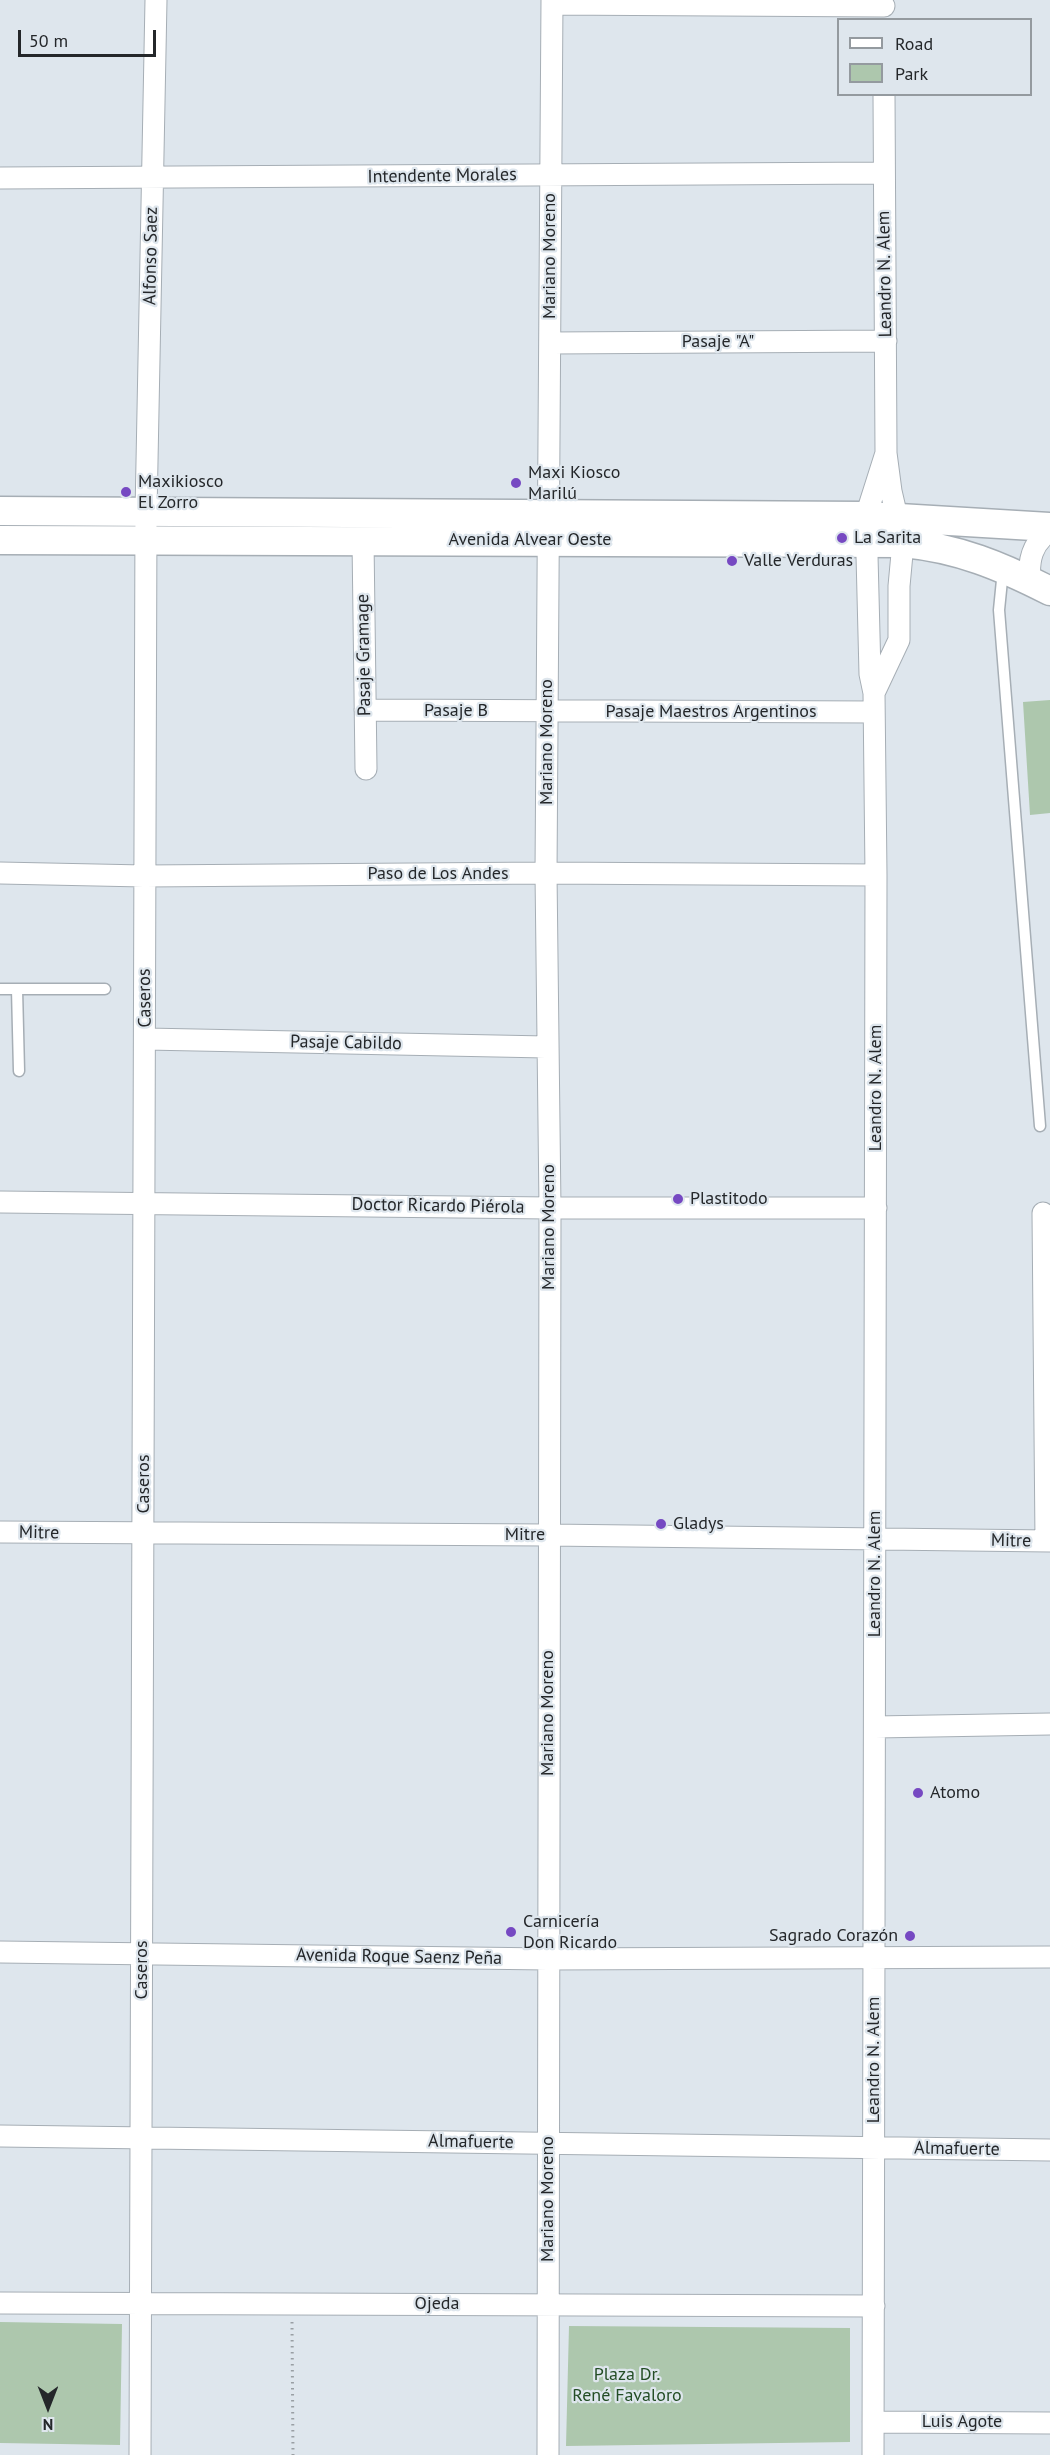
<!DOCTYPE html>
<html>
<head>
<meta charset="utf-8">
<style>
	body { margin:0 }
	#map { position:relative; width:1050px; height:2455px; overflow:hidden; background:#dee6ed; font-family:"PT Sans",sans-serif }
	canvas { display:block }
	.legend { position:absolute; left:837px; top:18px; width:195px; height:78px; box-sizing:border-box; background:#dee6ed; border:2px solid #949a9f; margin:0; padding:8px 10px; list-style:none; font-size:18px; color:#24272a }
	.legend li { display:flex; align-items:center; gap:12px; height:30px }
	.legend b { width:30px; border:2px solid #949a9f }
	.north { position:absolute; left:18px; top:2377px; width:60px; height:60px; -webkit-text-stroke:4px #dee6ed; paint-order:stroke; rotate:180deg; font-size:16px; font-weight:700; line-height:24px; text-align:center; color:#24272a }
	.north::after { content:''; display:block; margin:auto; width:21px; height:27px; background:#24272a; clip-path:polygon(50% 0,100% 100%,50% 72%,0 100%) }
	.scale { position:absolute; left:18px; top:30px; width:138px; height:27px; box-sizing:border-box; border:3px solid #24272a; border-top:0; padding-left:8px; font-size:18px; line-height:21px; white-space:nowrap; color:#24272a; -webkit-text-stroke:4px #dee6ed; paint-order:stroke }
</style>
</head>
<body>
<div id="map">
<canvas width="1050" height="2455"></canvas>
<ul class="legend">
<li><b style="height:8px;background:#fff"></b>Road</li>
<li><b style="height:16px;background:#adc7ad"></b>Park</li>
</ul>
<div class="north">N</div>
<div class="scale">50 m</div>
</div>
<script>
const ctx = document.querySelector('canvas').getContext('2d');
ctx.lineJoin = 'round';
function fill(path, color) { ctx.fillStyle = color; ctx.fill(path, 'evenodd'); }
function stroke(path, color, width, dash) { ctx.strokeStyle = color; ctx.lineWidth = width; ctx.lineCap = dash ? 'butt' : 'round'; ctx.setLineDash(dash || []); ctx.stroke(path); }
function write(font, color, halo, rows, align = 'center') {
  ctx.font = font + ' "PT Sans",sans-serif'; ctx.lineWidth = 4.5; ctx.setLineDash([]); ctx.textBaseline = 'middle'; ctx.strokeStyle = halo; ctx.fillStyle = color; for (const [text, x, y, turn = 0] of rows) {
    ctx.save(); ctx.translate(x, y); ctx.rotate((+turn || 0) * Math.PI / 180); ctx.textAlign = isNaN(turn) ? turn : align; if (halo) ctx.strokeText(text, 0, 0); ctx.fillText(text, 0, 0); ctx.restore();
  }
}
const green = new Path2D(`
	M 1050,700 L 1050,813 L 1030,815 L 1023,702 Z
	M 0,2322 L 122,2324 L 120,2445 L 0,2443 Z
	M 569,2326 L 850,2328 L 850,2442 L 566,2446 Z`);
const path = new Path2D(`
	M 292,2322 L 293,2455`);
const lane = new Path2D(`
	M 1003,570 L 999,610 L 1040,1126
	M 0,989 L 105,989
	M 17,989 L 19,1071`);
const street = new Path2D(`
	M 552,4 L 884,6
	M 0,178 L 883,173
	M 551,343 L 886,341
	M 363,540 L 366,769
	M 1030,581 C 1028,560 1032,543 1050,531
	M 874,693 L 899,640 L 899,586 L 903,543 L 891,491 L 886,453 L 884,94
	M 365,710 L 874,712
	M 0,873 L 144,876 L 546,873 L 876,875
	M 146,1039 L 546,1047
	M 0,1202 L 550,1208 L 876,1208
	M 1043,1213 L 1046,1541
	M 0,1532 L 548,1535 L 1050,1541
	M 875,1727 L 1050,1724
	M 0,1952 L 548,1959 L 1050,1957
	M 0,2136 L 1050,2150
	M 0,2303 L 874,2306
	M 873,2422 L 1050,2423
	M 140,2455 L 146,513 L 156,0
	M 548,2455 L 550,1208 L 546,873 L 552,0
	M 873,2455 L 876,875 L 874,693 L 870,674 L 866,516 L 886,453`);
const secondary = new Path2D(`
	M 0,511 L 866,516 L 1050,527
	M 0,540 L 903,543 C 958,548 1001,566 1050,591`);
const markers = [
	[516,483,6,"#7649c2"],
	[126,492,6,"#7649c2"],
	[842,538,6,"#7649c2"],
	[732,561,6,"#7649c2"],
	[678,1199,6,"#7649c2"],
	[661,1524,6,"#7649c2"],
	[918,1793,6,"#7649c2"],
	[511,1932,6,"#7649c2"],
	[910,1936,6,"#7649c2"]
];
const streetNames = [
	["Intendente Morales",442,176,-1],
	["Alfonso Saez",151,256,-89],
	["Mariano Moreno",550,256,-90],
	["Leandro N. Alem",885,274,-91],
	["Pasaje \"A\"",718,342],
	["Avenida Alvear Oeste",530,540],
	["Pasaje Gramage",364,655,-91],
	["Pasaje B",456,711],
	["Pasaje Maestros Argentinos",711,712],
	["Mariano Moreno",547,742,-90],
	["Paso de Los Andes",438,874],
	["Caseros",145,998,-91],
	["Pasaje Cabildo",346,1043,1],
	["Leandro N. Alem",876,1088,-90],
	["Doctor Ricardo Piérola",438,1206,1],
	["Mariano Moreno",549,1227,-90],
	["Caseros",144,1484,-90],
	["Mitre",39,1533,1],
	["Mitre",525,1535],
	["Mitre",1011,1541,1],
	["Leandro N. Alem",875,1574,-90],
	["Mariano Moreno",548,1713,-90],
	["Avenida Roque Saenz Peña",399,1957,1],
	["Caseros",142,1970,-90],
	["Leandro N. Alem",874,2060,-90],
	["Almafuerte",471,2142,1],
	["Almafuerte",957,2149,1],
	["Mariano Moreno",548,2199,-90],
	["Ojeda",437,2304],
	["Luis Agote",962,2422]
];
const poiNames = [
	["Maxi Kiosco",528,473],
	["Marilú",528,494],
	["Maxikiosco",138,482],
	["El Zorro",138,503],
	["La Sarita",854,538],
	["Valle Verduras",744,561],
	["Plastitodo",690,1199],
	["Gladys",673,1524],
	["Atomo",930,1793],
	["Carnicería",523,1922],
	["Don Ricardo",523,1943],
	["Sagrado Corazón",898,1936,"right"]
];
const parkNames = [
	["Plaza Dr.",627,2375],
	["René Favaloro",627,2396]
];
fill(green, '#adc7ad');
stroke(lane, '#a6aeb5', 13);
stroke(street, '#a6aeb5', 23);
stroke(secondary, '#a6aeb5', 31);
stroke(path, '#999fa4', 3, [1.5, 4.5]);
stroke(lane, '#fff', 10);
stroke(street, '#fff', 21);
stroke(secondary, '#fff', 28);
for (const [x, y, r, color] of markers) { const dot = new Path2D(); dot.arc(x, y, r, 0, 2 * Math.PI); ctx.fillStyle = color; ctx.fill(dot); stroke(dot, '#dee6ed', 2); }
write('18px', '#24272a', '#dee6ed', streetNames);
write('18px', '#24272a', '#dee6ed', poiNames, 'left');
write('18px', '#234d25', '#dee6ed', parkNames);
</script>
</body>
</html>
